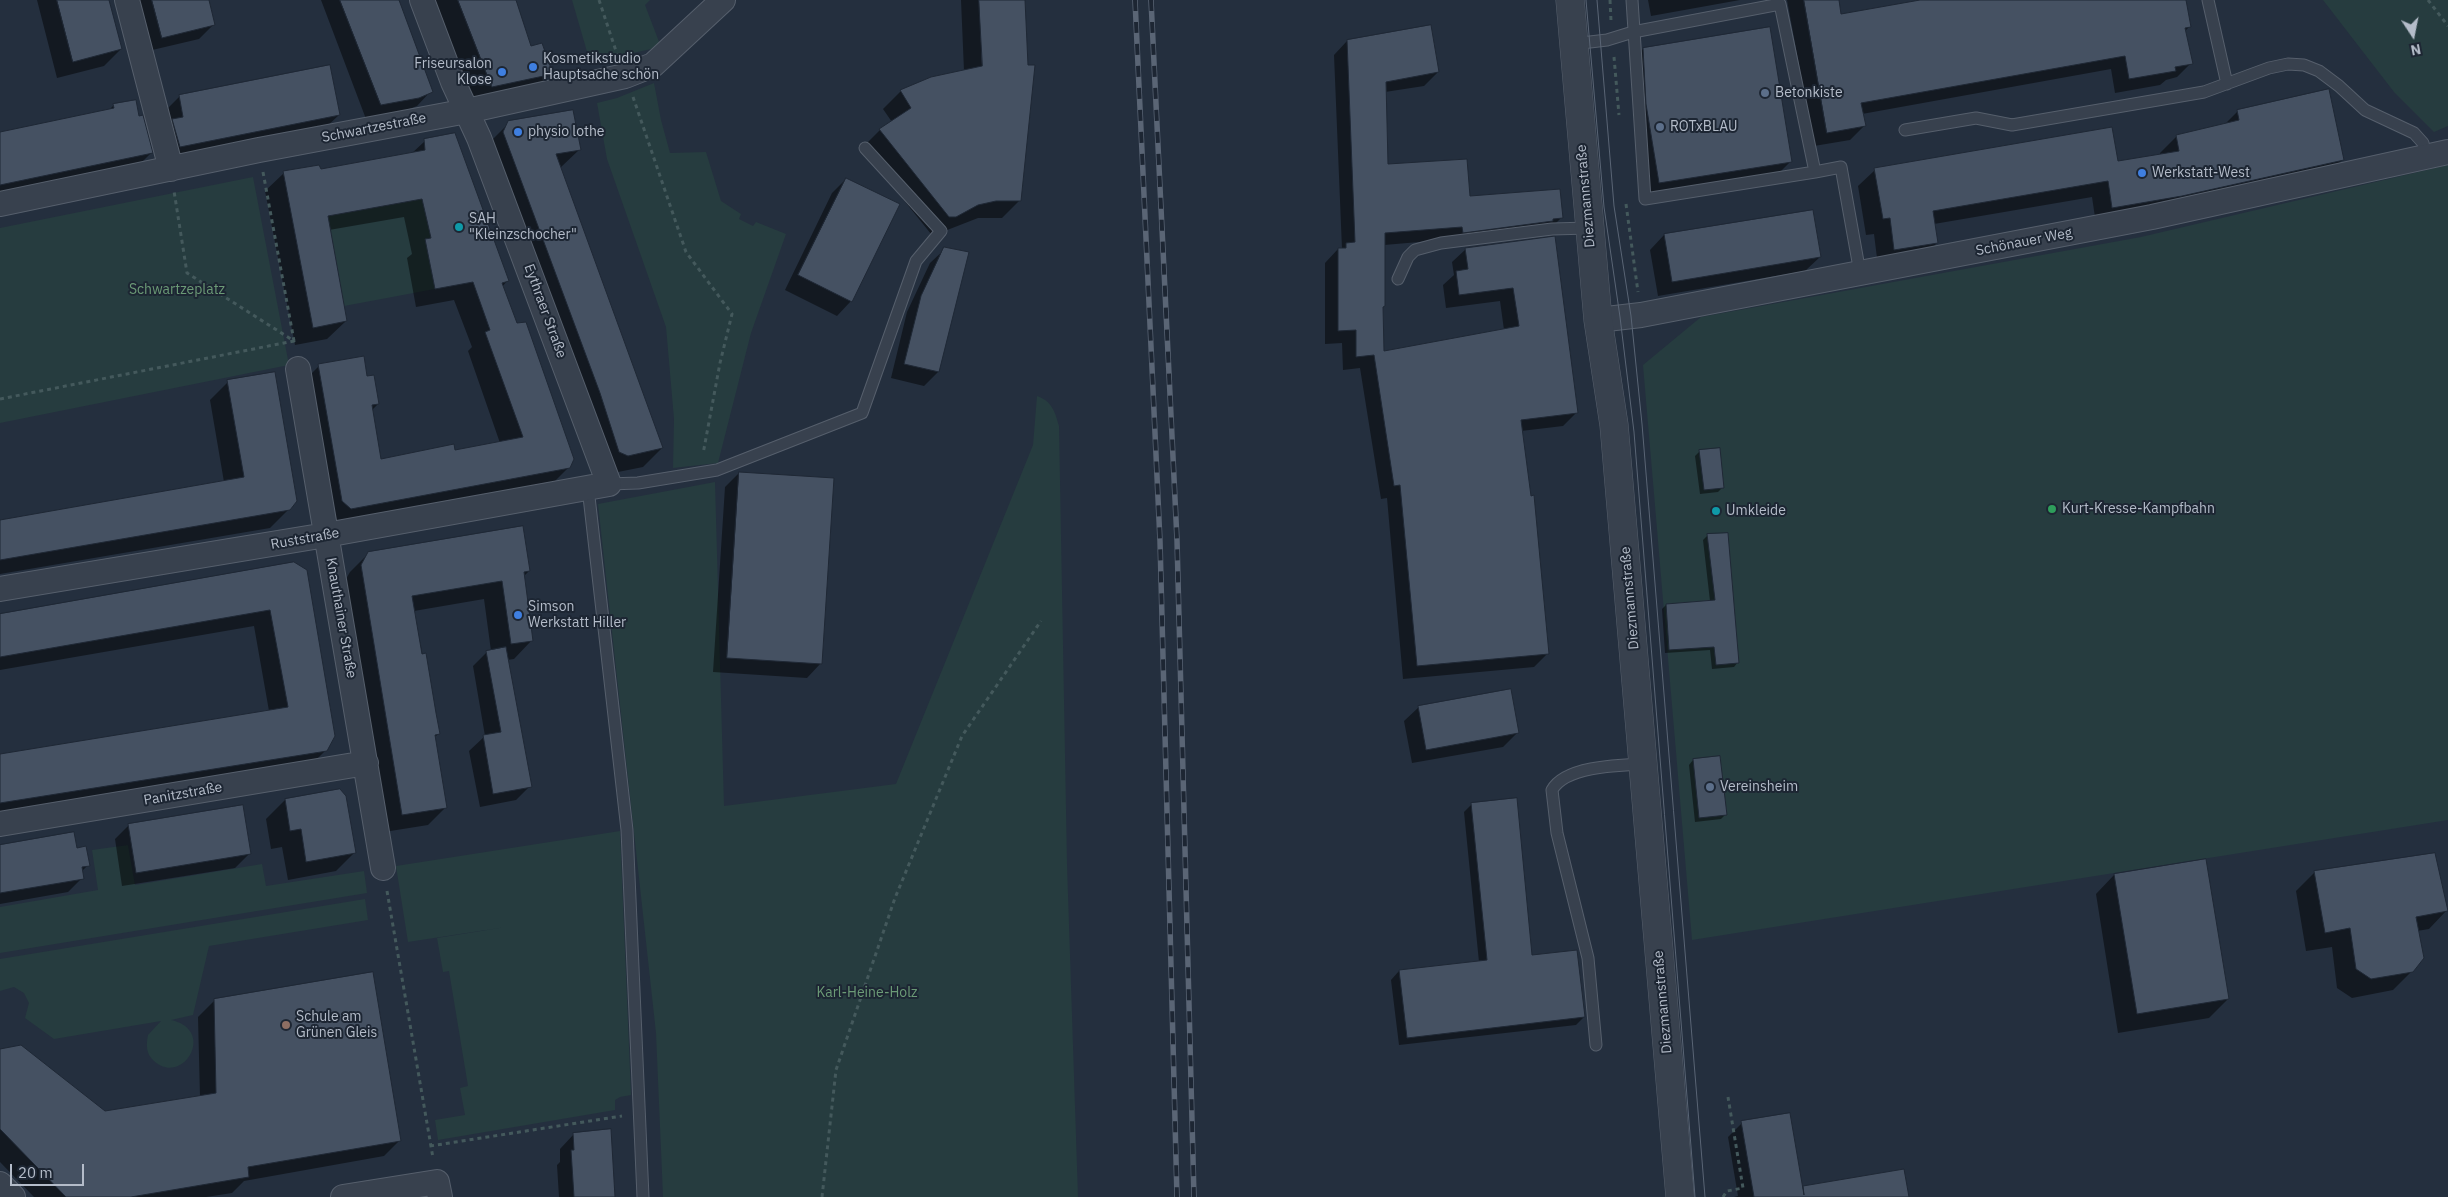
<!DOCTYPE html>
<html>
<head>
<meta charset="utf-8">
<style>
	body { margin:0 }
	#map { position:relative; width:2448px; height:1197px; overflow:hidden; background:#242f3e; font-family:"IBM Plex Sans",sans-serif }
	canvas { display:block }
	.north { position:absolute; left:2388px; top:10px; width:50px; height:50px; -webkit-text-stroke:4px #1d2633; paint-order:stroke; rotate:169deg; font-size:14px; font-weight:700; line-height:20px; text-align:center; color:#b4bcc9 }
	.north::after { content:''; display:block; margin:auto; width:18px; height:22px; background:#b4bcc9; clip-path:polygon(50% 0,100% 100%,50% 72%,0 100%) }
	.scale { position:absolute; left:10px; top:1164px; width:74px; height:22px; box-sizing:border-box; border:2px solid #b4bcc9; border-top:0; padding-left:6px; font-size:15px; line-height:18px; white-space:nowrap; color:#b4bcc9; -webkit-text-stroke:4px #1d2633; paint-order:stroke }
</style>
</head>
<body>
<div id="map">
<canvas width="2448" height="1197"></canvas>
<div class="north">N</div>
<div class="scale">20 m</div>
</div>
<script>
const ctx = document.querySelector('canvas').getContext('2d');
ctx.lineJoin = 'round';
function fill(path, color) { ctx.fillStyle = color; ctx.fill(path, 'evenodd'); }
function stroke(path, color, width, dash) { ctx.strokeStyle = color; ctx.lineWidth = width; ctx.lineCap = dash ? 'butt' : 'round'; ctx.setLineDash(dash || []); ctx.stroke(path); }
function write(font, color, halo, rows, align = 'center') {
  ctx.font = font + ' "IBM Plex Sans",sans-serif'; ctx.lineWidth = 4; ctx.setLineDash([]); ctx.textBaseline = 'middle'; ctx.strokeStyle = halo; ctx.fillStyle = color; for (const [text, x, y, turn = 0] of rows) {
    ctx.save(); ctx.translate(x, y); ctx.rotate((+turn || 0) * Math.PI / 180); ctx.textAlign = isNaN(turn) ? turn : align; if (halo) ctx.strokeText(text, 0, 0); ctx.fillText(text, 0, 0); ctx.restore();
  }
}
const green = new Path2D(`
	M 572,0 L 650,0 L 645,5 L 661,47 L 590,62 Z
	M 2323,0 L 2448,0 L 2448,126 L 2434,132 L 2394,92 Z
	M 654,83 L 661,120 L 670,153 L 706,152 L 721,201 L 741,214 L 739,219 L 753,226 L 756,222 L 786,234 L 751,333 L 718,463 L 673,468 L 674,419 L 666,327 L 607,159 L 597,103 L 617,98 Z
	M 2448,165 L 2448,820 L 1692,940 L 1643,365 L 1701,317 L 2141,237 Z
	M 253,177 L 289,365 L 0,423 L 0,228 Z
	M 422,199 L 431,238 L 425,239 L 435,289 L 344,306 L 328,216 Z
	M 1037,396 C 1052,401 1055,412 1059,426 L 1067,864 L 1078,1197 L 663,1197 L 656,1033 L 598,504 L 715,482 L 724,806 L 896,784 L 1033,445 Z
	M 620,831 L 631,1095 L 620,1097 L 615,1100 L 615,1110 L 438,1140 L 435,1120 L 465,1115 L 460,1088 L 468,1086 L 449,971 L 443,972 L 437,938 L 506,927 L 408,942 L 396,866 Z
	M 128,845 L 135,885 L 262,864 L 266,886 L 364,871 L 367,893 L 0,953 L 0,907 L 98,890 L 92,850 Z
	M 365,899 L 368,920 L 209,946 L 193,1015 L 171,1020 C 217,1030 183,1087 154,1061 C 146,1054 146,1045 148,1035 L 161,1021 L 54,1039 L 25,1018 L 29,1003 L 24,993 L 14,987 L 0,991 L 0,959 Z`);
const shadow = new Path2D(`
	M 37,0 L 108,0 L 121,49 L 104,66 L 57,78 Z
	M 135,0 L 207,0 L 214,24 L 199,39 L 148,51 Z
	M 321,0 L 398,0 L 431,91 L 417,106 L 404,111 L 366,119 Z
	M 434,0 L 514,0 L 531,48 L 551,73 L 533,92 L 473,105 Z
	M 961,0 L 1024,0 L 1020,200 L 1002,218 L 978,218 L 937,234 L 931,234 L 862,148 L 880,130 L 892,122 L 883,109 L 901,91 L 964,71 Z
	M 1648,0 L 1740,0 L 1651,16 Z
	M 1787,0 L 1838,0 L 1840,16 L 1927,0 L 2185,0 L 2190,26 L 2185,31 L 2191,63 L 2177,77 L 2166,80 L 2160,85 L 2115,93 L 2111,69 L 1862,114 L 1864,126 L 1850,140 L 1814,146 Z
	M 1347,41 L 1438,72 L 1424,86 L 1385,92 L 1387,165 L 1469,197 L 1561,218 L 1548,231 L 1384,245 L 1382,307 L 1383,352 L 1504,330 L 1500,301 L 1446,308 L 1443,285 L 1454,275 L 1452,262 L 1466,249 L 1554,238 L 1577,412 L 1563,426 L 1521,431 L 1547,654 L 1534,667 L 1403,679 L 1387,498 L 1381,499 L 1360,368 L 1343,370 L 1342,343 L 1325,344 L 1325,263 L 1338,249 L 1342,249 L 1334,55 Z
	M 1643,49 L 1791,161 L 1780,172 L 1648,194 L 1632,60 Z
	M 180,96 L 339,115 L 324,129 L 165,161 L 166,110 Z
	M 114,105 L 138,117 L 151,153 L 137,167 L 0,195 L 0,133 L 108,111 Z
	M 2237,112 L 2342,160 L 2326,177 L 2096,224 L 2092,197 L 1934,224 L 1937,243 L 1920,260 L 1878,266 L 1874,234 L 1866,235 L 1858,186 L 1875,170 L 2117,163 L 2160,155 L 2160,153 L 2177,136 L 2224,125 Z
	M 509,123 L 580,149 L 560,168 L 662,448 L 643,467 L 608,474 L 490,142 Z
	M 425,141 L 507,281 L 502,287 L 569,467 L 550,486 L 332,527 L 301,384 L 319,366 L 366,378 L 378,404 L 372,410 L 380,460 L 454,452 L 500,443 L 468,351 L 472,347 L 454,300 L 416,307 L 407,258 L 412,254 L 404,217 L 329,230 L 346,321 L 327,339 L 295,345 L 265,191 L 284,173 L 320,171 L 411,154 Z
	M 846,179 L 851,301 L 837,316 L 785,290 L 832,193 Z
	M 1664,235 L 1820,257 L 1805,271 L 1658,296 L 1650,250 Z
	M 945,249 L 938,372 L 924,386 L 891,378 L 907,312 L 930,263 Z
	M 228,382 L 289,509 L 270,528 L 0,574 L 0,521 L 224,482 L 210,400 Z
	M 1700,451 L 1722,488 L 1718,492 L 1700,494 L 1695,456 Z
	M 739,473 L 821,663 L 807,678 L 713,672 L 725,487 Z
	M 1707,536 L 1738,662 L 1734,667 L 1712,669 L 1710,650 L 1665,653 L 1662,609 L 1666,605 L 1710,601 L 1703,540 Z
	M 368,554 L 529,571 L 524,576 L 532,640 L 514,659 L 507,660 L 530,786 L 516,800 L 480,807 L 469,751 L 485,736 L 473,666 L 487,652 L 491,651 L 484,599 L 414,611 L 438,734 L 435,737 L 446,807 L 428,825 L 384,832 L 343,584 L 350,572 Z
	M 294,563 L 326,750 L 309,767 L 0,817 L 0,755 L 269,711 L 254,626 L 0,670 L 0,615 Z
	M 1419,707 L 1517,733 L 1503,747 L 1412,763 L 1404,721 Z
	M 1693,760 L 1725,815 L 1721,819 L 1695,822 L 1689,765 Z
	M 340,790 L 355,852 L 336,871 L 288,880 L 282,847 L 271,849 L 266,819 L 285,800 Z
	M 1472,804 L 1531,956 L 1584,1017 L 1576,1025 L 1399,1045 L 1391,980 L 1399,971 L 1479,962 L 1464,812 Z
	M 129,825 L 250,853 L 235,868 L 122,886 L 115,839 Z
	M 0,846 L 76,850 L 88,865 L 81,872 L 82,878 L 68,892 L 0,904 Z
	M 2315,872 L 2447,910 L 2429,929 L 2417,931 L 2412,971 L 2393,990 L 2352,998 L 2337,988 L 2332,947 L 2306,951 L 2296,891 Z
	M 2114,875 L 2228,999 L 2209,1018 L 2118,1033 L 2096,894 Z
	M 215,1000 L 400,1140 L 384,1156 L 244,1181 L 232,1193 L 206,1197 L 34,1197 L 0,1162 L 0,1050 L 104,1113 L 200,1097 L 198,1017 Z
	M 1742,1123 L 1801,1188 L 1903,1170 L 1908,1197 L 1734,1197 L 1738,1196 L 1728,1137 Z
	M 574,1134 L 613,1197 L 559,1197 L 557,1165 L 560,1162 L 560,1149 Z`);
const building = new Path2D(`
	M 57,0 L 109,0 L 122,49 L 73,62 Z
	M 152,0 L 209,0 L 215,25 L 162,38 Z
	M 340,0 L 399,0 L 433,92 L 419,98 L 381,105 Z
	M 458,0 L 516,0 L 531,46 L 542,43 L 553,74 L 492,87 Z
	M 979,0 L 1025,0 L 1028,65 L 1035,65 L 1021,201 L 996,201 L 978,205 L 956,217 L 949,217 L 879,129 L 911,108 L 900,90 L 931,77 L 982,66 Z
	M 1804,0 L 1839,0 L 1841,14 L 1920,0 L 2186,0 L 2191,27 L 2185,28 L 2193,64 L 2175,67 L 2176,71 L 2129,79 L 2125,56 L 1861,103 L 1866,126 L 1827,133 Z
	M 1431,25 L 1439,72 L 1386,82 L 1388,164 L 1467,159 L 1470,196 L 1560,189 L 1563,218 L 1553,219 L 1553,221 L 1463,233 L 1462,227 L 1385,233 L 1385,306 L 1383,307 L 1384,351 L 1519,326 L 1513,288 L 1459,295 L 1456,271 L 1468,269 L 1465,248 L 1555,236 L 1578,413 L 1521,420 L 1531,496 L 1534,495 L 1549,654 L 1417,666 L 1400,485 L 1394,486 L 1374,355 L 1356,357 L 1356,330 L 1338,331 L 1338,248 L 1346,248 L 1346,243 L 1355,242 L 1347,40 Z
	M 1770,27 L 1792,162 L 1659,183 L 1646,104 L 1643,48 Z
	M 330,65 L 340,115 L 180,147 L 172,119 L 183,117 L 179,95 Z
	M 2329,89 L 2344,160 L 2182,196 L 2112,208 L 2108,181 L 1933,211 L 1938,243 L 1894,250 L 1890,218 L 1883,219 L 1874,168 L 2112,127 L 2118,161 L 2179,151 L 2176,135 L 2239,120 L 2237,110 Z
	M 136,100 L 139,116 L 143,115 L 153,153 L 0,185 L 0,132 L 114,108 L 113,104 Z
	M 573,110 L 581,150 L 556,154 L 663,448 L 628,456 L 619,452 L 600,393 L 503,132 L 508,121 Z
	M 455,133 L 509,281 L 502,283 L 517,323 L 526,322 L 574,459 L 570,468 L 351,509 L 342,501 L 318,364 L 364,356 L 367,376 L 374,375 L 379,404 L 372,405 L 381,459 L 454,444 L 455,450 L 523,437 L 485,332 L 490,330 L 473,282 L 435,289 L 425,239 L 431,238 L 422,199 L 328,216 L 347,321 L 313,328 L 283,171 L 319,165 L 321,169 L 425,150 L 424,139 Z
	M 846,178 L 900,204 L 852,302 L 798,275 Z
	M 1813,210 L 1821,257 L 1672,282 L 1664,234 Z
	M 944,247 L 969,252 L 939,372 L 904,364 L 921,296 Z
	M 275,372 L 297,501 L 290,510 L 0,560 L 0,520 L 244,477 L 227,380 Z
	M 1720,448 L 1724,488 L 1704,490 L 1699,450 Z
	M 739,472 L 834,478 L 822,664 L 727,658 Z
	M 523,526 L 530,571 L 524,572 L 533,641 L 511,644 L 502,581 L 412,596 L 422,654 L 426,653 L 436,713 L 440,734 L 435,735 L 447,808 L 402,815 L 361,565 L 368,552 Z
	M 1728,533 L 1739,663 L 1716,665 L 1714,647 L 1669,650 L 1666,604 L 1715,600 L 1707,534 Z
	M 294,562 L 307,570 L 322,659 L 335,736 L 327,751 L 0,803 L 0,754 L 288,707 L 270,610 L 0,657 L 0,614 Z
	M 506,647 L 532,787 L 493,794 L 483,735 L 501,732 L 486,651 Z
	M 1511,689 L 1519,733 L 1426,750 L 1418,706 Z
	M 1720,756 L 1727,815 L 1699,818 L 1693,759 Z
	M 340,789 L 346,796 L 356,853 L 306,862 L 301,829 L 290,831 L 285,799 Z
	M 1517,798 L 1532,955 L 1577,950 L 1585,1017 L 1407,1038 L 1399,970 L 1487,960 L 1471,803 Z
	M 243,805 L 251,854 L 136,873 L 128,824 Z
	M 74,832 L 77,848 L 86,846 L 90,866 L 82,867 L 84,879 L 0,893 L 0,845 Z
	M 2435,853 L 2448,911 L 2416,917 L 2424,958 L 2413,972 L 2371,979 L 2356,969 L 2350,928 L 2325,933 L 2314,871 Z
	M 2206,859 L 2229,999 L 2137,1014 L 2114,874 Z
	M 373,972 L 401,1141 L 248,1167 L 249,1177 L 131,1197 L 66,1197 L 0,1129 L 0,1049 L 21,1045 L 105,1111 L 216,1093 L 214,999 Z
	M 1790,1113 L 1804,1195 L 1803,1186 L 1904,1169 L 1909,1197 L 1754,1197 L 1741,1121 Z
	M 611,1129 L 615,1197 L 574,1197 L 571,1150 L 574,1150 L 573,1133 Z`);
const path = new Path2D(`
	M 599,0 L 617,54
	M 1610,0 L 1611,21
	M 2428,0 L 2448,26
	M 1614,57 L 1619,115
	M 633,97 L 686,252 L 732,314 L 720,363 L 703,454
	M 263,172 L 294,341
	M 1626,204 L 1638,292
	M 0,399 L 294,341 L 187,273 L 174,191
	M 387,891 L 433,1158
	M 430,1146 L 622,1116
	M 822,1197 L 836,1070 L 895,898 L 962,736 L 1041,621
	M 1723,1197 L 1727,1191 L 1743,1188 L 1728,1097`);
const service = new Path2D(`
	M 2208,0 L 2227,84
	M 1573,44 L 1607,40 L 1633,32 L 1780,4 L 1815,172 L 1645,199 L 1632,0
	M 1905,130 L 1976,118 L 2012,125 L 2204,92 L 2269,68 L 2288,64 L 2304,65 L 2319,71 L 2339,86 L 2365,110 L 2414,133 L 2423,143 L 2426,157
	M 1815,172 L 1841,167 L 1860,273
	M 1398,279 L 1408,257 L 1415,250 L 1441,243 L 1552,229 L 1589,228
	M 609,484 L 638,483 L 717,470 L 862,413 L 916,261 L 941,231 L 865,148
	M 588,488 L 627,830 L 643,1197
	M 1596,1045 L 1588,958 L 1557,833 L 1552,790 C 1565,766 1619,765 1644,764`);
const minor = new Path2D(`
	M 127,0 L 171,169
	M 0,204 L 259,150 L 467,111 L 625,76 L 653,65 L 723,0
	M 1598,320 L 1641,315 L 2152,217 L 2448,152
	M 298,369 L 383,868
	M 0,589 L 326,535 L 609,484 L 479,138 L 453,82 L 422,0
	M 0,824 L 366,763
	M 0,1184 L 13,1197
	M 343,1197 L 437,1182 L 440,1197`);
const tertiary = new Path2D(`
	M 1570,0 L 1598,320 L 1614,425 L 1680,1197`);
const tram = new Path2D(`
	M 1586,0 L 1604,207 L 1620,317 L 1634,432 L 1695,1197
	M 1597,0 L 1614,206 L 1631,316 L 1642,424 L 1705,1197`);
const rail = new Path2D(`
	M 1135,0 L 1160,541 L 1177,1197
	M 1151,0 L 1177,540 L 1194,1197`);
const markers = [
	[533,67,5,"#3f7fe0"],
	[502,72,5,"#3f7fe0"],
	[1765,93,5,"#5c6f8a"],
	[1660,127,5,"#5c6f8a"],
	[518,132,5,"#3f7fe0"],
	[2142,173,5,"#3f7fe0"],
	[459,227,5,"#0f9aa8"],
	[2052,509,5,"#2e9e5b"],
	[1716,511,5,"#0f9aa8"],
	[518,615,5,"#3f7fe0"],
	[1710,787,5,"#5c6f8a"],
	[286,1025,5,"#8d6e63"]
];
const poiNames = [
	["Kosmetikstudio",543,59],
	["Hauptsache schön",543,75],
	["Friseursalon",492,64,"right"],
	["Klose",492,80,"right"],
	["Betonkiste",1775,93],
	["ROTxBLAU",1670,127],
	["physio lothe",528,132],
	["Werkstatt-West",2152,173],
	["SAH",469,219],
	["\"Kleinzschocher\"",469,235],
	["Kurt-Kresse-Kampfbahn",2062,509],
	["Umkleide",1726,511],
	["Simson",528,607],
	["Werkstatt Hiller",528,623],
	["Vereinsheim",1720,787],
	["Schule am",296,1017],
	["Grünen Gleis",296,1033]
];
const streetNames = [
	["Schwartzestraße",374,128,-11],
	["Diezmannstraße",1586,196,-95],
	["Schönauer Weg",2024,242,-11],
	["Eythraer Straße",545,311,70],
	["Ruststraße",305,539,-10],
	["Diezmannstraße",1630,598,-95],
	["Knauthainer Straße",341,618,80],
	["Panitzstraße",183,794,-10],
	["Diezmannstraße",1663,1002,-95]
];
const parkNames = [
	["Schwartzeplatz",177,290],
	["Karl-Heine-Holz",867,993]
];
fill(green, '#263c3f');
fill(shadow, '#0007');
fill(building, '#455162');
stroke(building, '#1f2835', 1);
stroke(service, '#565f6c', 13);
stroke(minor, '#565f6c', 26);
stroke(tertiary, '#565f6c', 29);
stroke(path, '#44595c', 3, [4, 4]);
stroke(service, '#38414e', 11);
stroke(minor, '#38414e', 24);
stroke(tertiary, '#38414e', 28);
stroke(tram, '#5a6575', 1);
stroke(rail, '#5a6575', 5.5);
stroke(rail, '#1d2633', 4, [11]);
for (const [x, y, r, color] of markers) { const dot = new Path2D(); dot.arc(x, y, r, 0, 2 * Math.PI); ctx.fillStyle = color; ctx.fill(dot); stroke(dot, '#1d2633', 2); }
write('14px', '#b4bcc9', '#1d2633', poiNames, 'left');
write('14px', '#b4bcc9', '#1d2633', streetNames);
write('14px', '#6b9a76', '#1d2633', parkNames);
</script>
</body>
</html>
